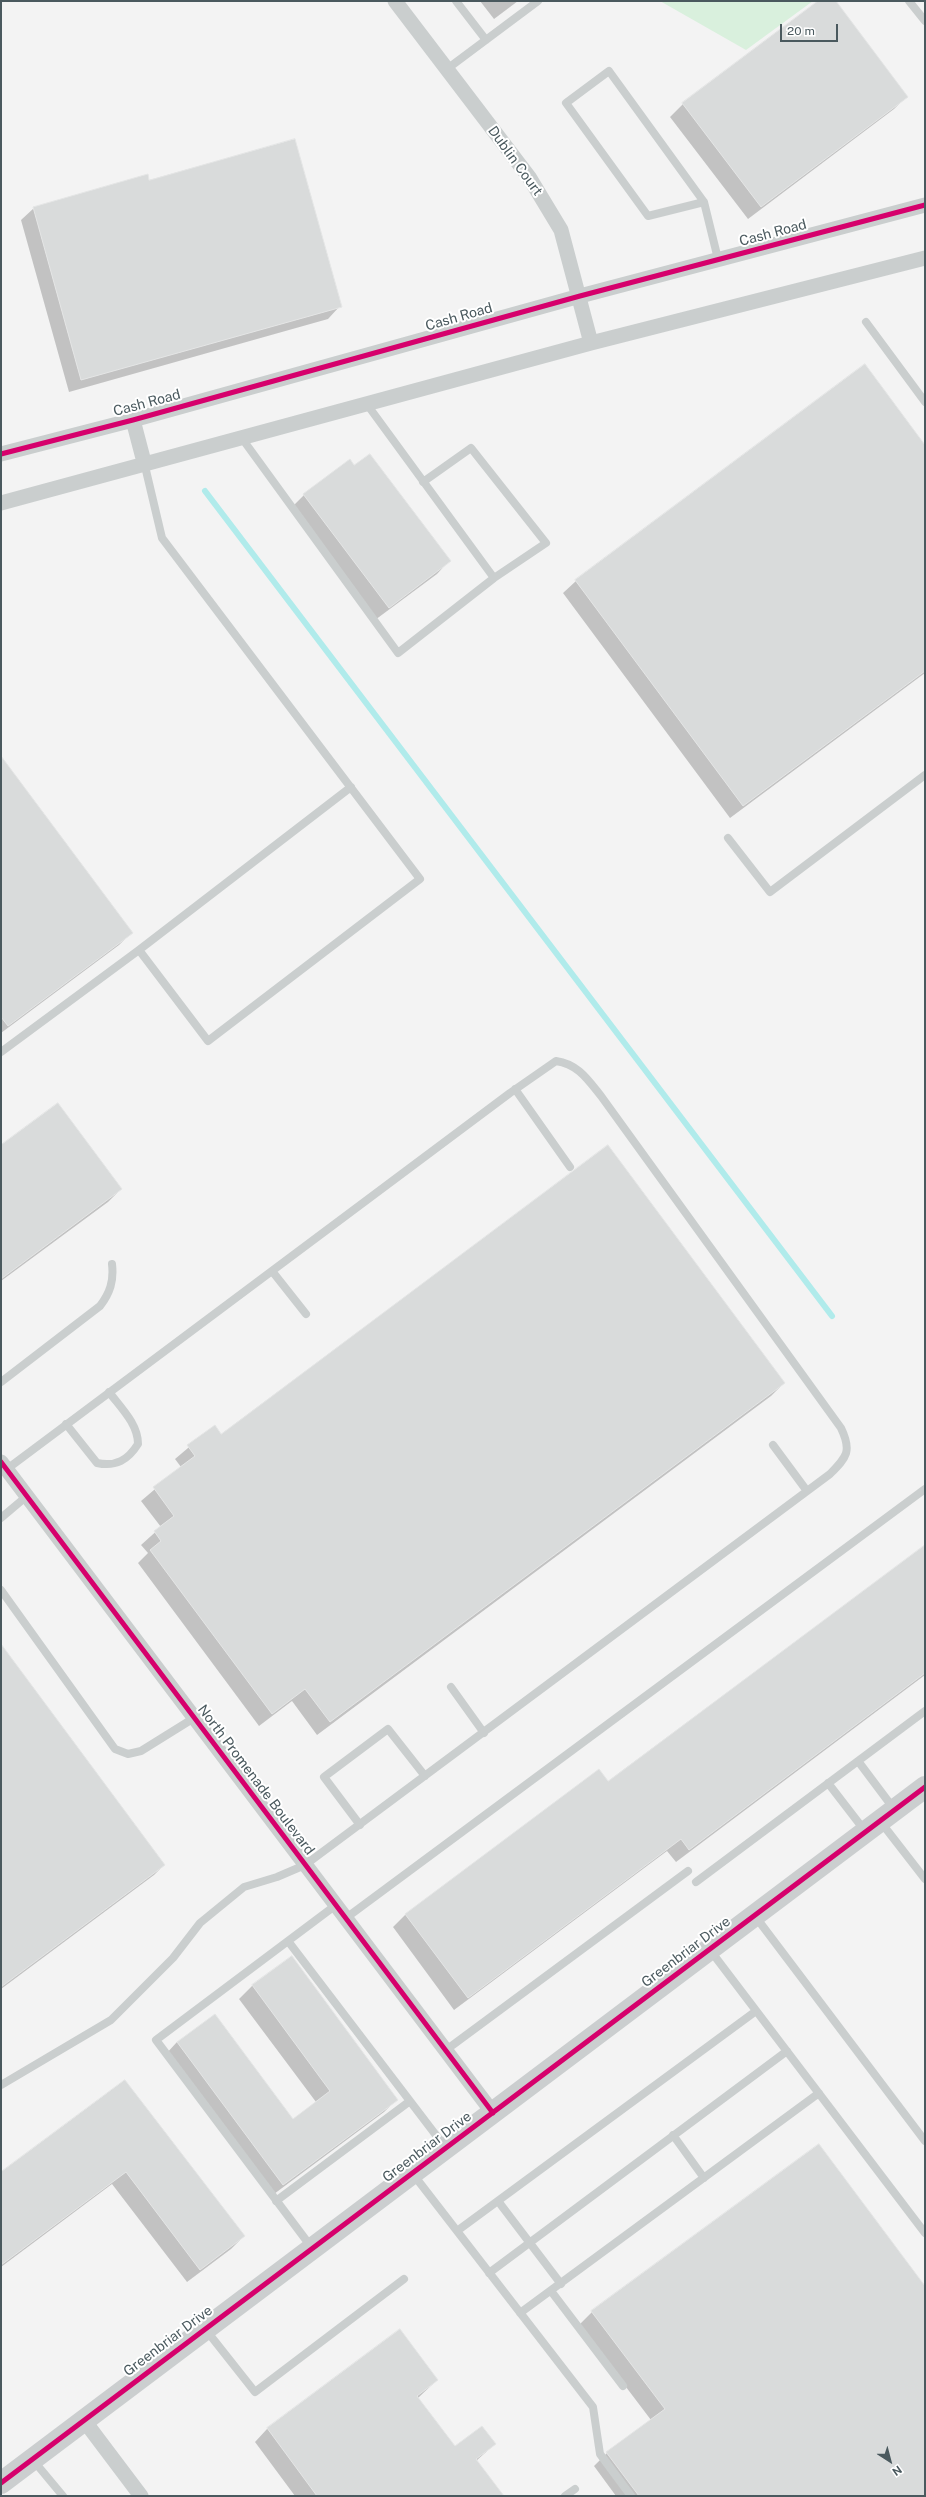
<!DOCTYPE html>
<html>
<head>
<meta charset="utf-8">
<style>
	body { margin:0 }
	#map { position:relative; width:926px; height:2497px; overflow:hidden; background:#f3f3f3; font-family:"Public Sans",sans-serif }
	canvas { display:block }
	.frame { position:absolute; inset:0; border:2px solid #4a595e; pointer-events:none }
	.north { position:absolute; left:870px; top:2441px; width:40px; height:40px; -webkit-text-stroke:3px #fff; paint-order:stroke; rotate:144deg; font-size:11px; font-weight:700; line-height:16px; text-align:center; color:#4a595e }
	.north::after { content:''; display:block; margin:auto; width:14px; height:18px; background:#4a595e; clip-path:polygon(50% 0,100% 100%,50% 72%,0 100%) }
	.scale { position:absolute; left:780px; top:24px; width:58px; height:18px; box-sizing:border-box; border:2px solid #4a595e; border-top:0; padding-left:5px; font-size:12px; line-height:14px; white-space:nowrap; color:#4a595e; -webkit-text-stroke:3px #fff; paint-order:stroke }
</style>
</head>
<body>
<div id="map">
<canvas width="926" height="2497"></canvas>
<div class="frame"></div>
<div class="north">N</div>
<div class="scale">20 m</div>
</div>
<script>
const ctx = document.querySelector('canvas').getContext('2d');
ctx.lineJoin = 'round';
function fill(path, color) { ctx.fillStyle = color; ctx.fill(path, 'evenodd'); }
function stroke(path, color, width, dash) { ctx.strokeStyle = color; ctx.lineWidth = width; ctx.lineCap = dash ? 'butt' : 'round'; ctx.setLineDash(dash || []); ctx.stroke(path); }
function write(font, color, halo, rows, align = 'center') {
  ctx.font = font + ' "Public Sans",sans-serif'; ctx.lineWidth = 4; ctx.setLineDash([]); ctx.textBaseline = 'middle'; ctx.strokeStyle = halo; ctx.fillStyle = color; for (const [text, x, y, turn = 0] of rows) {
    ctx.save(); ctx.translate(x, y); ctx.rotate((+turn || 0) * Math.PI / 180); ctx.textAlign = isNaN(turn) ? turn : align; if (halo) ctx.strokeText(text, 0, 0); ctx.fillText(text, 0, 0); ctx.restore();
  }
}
const green = new Path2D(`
	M 660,1 L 813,1 L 746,50 Z`);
const shadow = new Path2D(`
	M 480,1 L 518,1 L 494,19 Z
	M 819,1 L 835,1 L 907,96 L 894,109 L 748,219 L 670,117 L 683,104 Z
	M 149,182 L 340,306 L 328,319 L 69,392 L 21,220 L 34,208 Z
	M 925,447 L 925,673 L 730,818 L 563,593 L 576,581 Z
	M 354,467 L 449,561 L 437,574 L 375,620 L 291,508 L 304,495 Z
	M 1,758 L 131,933 L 119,945 L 1,1033 Z
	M 1,1146 L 121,1189 L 108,1202 L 1,1281 Z
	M 784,1383 L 771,1396 L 317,1735 L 292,1701 L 259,1726 L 138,1563 L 148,1553 L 141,1545 L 161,1527 L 141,1501 L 181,1467 L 175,1459 L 214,1426 L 221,1435 Z
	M 925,1546 L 925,1675 L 676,1862 L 667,1851 L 454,2010 L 393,1927 L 406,1914 L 608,1783 Z
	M 1,1646 L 164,1865 L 154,1875 L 1,1989 Z
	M 291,1957 L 396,2100 L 384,2112 L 270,2197 L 165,2055 L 177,2042 L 292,2120 L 316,2102 L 239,1999 L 252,1986 Z
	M 124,2081 L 244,2236 L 231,2249 L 187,2282 L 112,2184 L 1,2267 L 1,2173 Z
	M 819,2145 L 925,2288 L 925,2496 L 616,2496 L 594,2466 L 607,2453 L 651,2420 L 579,2325 L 592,2312 Z
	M 400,2330 L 437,2380 L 418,2398 L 455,2448 L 495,2444 L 476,2461 L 503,2496 L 295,2496 L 255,2442 L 267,2429 Z`);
const stream = new Path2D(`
	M 205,491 L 832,1316`);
const building = new Path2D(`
	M 818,1 L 836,1 L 908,97 L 761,207 L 682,103 Z
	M 295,139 L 342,307 L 81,380 L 33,207 L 148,174 L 149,180 Z
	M 865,364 L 925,445 L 925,671 L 743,806 L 575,580 Z
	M 370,454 L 451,561 L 389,608 L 303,494 L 350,459 L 354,465 Z
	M 1,756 L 133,933 L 8,1026 L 1,1017 Z
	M 58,1103 L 122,1189 L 1,1279 L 1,1145 Z
	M 608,1145 L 785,1383 L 330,1722 L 305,1689 L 272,1714 L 150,1550 L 161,1541 L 154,1531 L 174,1516 L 153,1487 L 195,1456 L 187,1445 L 215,1425 L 221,1434 Z
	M 925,1545 L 925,1673 L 689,1850 L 681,1839 L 468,1998 L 405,1914 L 599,1769 L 608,1781 Z
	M 1,1644 L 165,1865 L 1,1987 Z
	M 292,1956 L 398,2100 L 283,2185 L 177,2042 L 215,2014 L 293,2119 L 330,2091 L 252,1985 Z
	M 125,2080 L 245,2236 L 200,2270 L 126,2172 L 1,2265 L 1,2172 Z
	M 819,2144 L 925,2286 L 925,2496 L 639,2496 L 606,2452 L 665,2409 L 591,2311 Z
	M 400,2329 L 438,2380 L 417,2396 L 455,2446 L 482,2426 L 496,2444 L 476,2459 L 504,2496 L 317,2496 L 267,2428 Z`);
const lane = new Path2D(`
	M 456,1 L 486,40
	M 909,1 L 925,21
	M 447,69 L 538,1
	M 704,202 L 648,216 L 566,103 L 609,71 L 704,202 L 718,259
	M 866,322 L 925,402
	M 366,403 L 494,578
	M 241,437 L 398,653 L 494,578 L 546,543 L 471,448 L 423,482
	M 728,838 L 770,892 L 925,775
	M 139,950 L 351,787
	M 1,1052 L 139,950 L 208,1041 L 420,879 L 162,538 L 144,462
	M 515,1089 L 570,1167
	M 272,1271 L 306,1314
	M 1,1382 L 100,1306 C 110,1293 114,1281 112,1264
	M 66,1424 L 97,1463 C 116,1467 128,1460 138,1444 C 138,1424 121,1408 109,1392
	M 773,1445 L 807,1491
	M 1,1518 L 27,1496
	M 1,1590 L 115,1749 L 128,1754 L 141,1751 L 194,1718
	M 451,1687 L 484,1733
	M 858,1761 L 894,1809
	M 828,1783 L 865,1831
	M 880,1821 L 925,1879
	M 360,1825 L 324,1777 L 388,1729 L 425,1776
	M 696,1882 L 925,1711
	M 755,1916 L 925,2141
	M 346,1918 L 925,1489
	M 288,1941 L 445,2147
	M 710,1950 L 925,2233
	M 446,2050 L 688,1871
	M 1,2085 L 111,2020 L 173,1958 L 200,1923 L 244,1887 L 277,1877 L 305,1865 L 830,1474 C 847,1457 852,1451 841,1428 L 601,1096 C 588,1080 578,1064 556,1061 L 510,1093 L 7,1469
	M 673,2135 L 704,2178
	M 413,2174 L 593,2407 L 600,2454 L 631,2496
	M 276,2201 L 410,2101
	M 498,2201 L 561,2284
	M 457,2231 L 756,2011
	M 312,2248 L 156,2040 L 336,1905
	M 489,2273 L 787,2051
	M 551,2291 L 623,2386
	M 520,2313 L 819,2093
	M 206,2330 L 255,2392 L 404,2279
	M 33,2460 L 63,2496
	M 565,2496 L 575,2489`);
const street = new Path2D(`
	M 395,1 L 529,177 L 561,230 L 591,343
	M 133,420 L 144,462
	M 1,454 L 133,420 L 580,296 L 925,205
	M 1,503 L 591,343 L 925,258
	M 1,1462 L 493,2113
	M 83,2419 L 141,2496`);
const secondary = new Path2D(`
	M 1,2483 L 925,1787`);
const cycleway = new Path2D(`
	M 1,454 L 133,420 L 580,296 L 925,205
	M 1,1462 L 493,2113
	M 1,2483 L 925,1787`);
const streetNames = [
	["Dublin Court",515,161,54],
	["Cash Road",773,233,-15],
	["Cash Road",459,317,-16],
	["Cash Road",147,403,-15],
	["North Promenade Boulevard",256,1780,53],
	["Greenbriar Drive",686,1952,-37],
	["Greenbriar Drive",427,2147,-37],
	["Greenbriar Drive",168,2341,-37]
];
fill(green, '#d9f0dd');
fill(shadow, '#0003');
stroke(stream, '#b0ebeb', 6);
fill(building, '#d9dbdb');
stroke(building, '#e4e5e5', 1);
stroke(lane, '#cacece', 8);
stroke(street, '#cacece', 15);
stroke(secondary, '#cbcecf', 22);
stroke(cycleway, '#d6006c', 5);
write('14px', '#4a595e', '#fff', streetNames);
</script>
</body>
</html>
